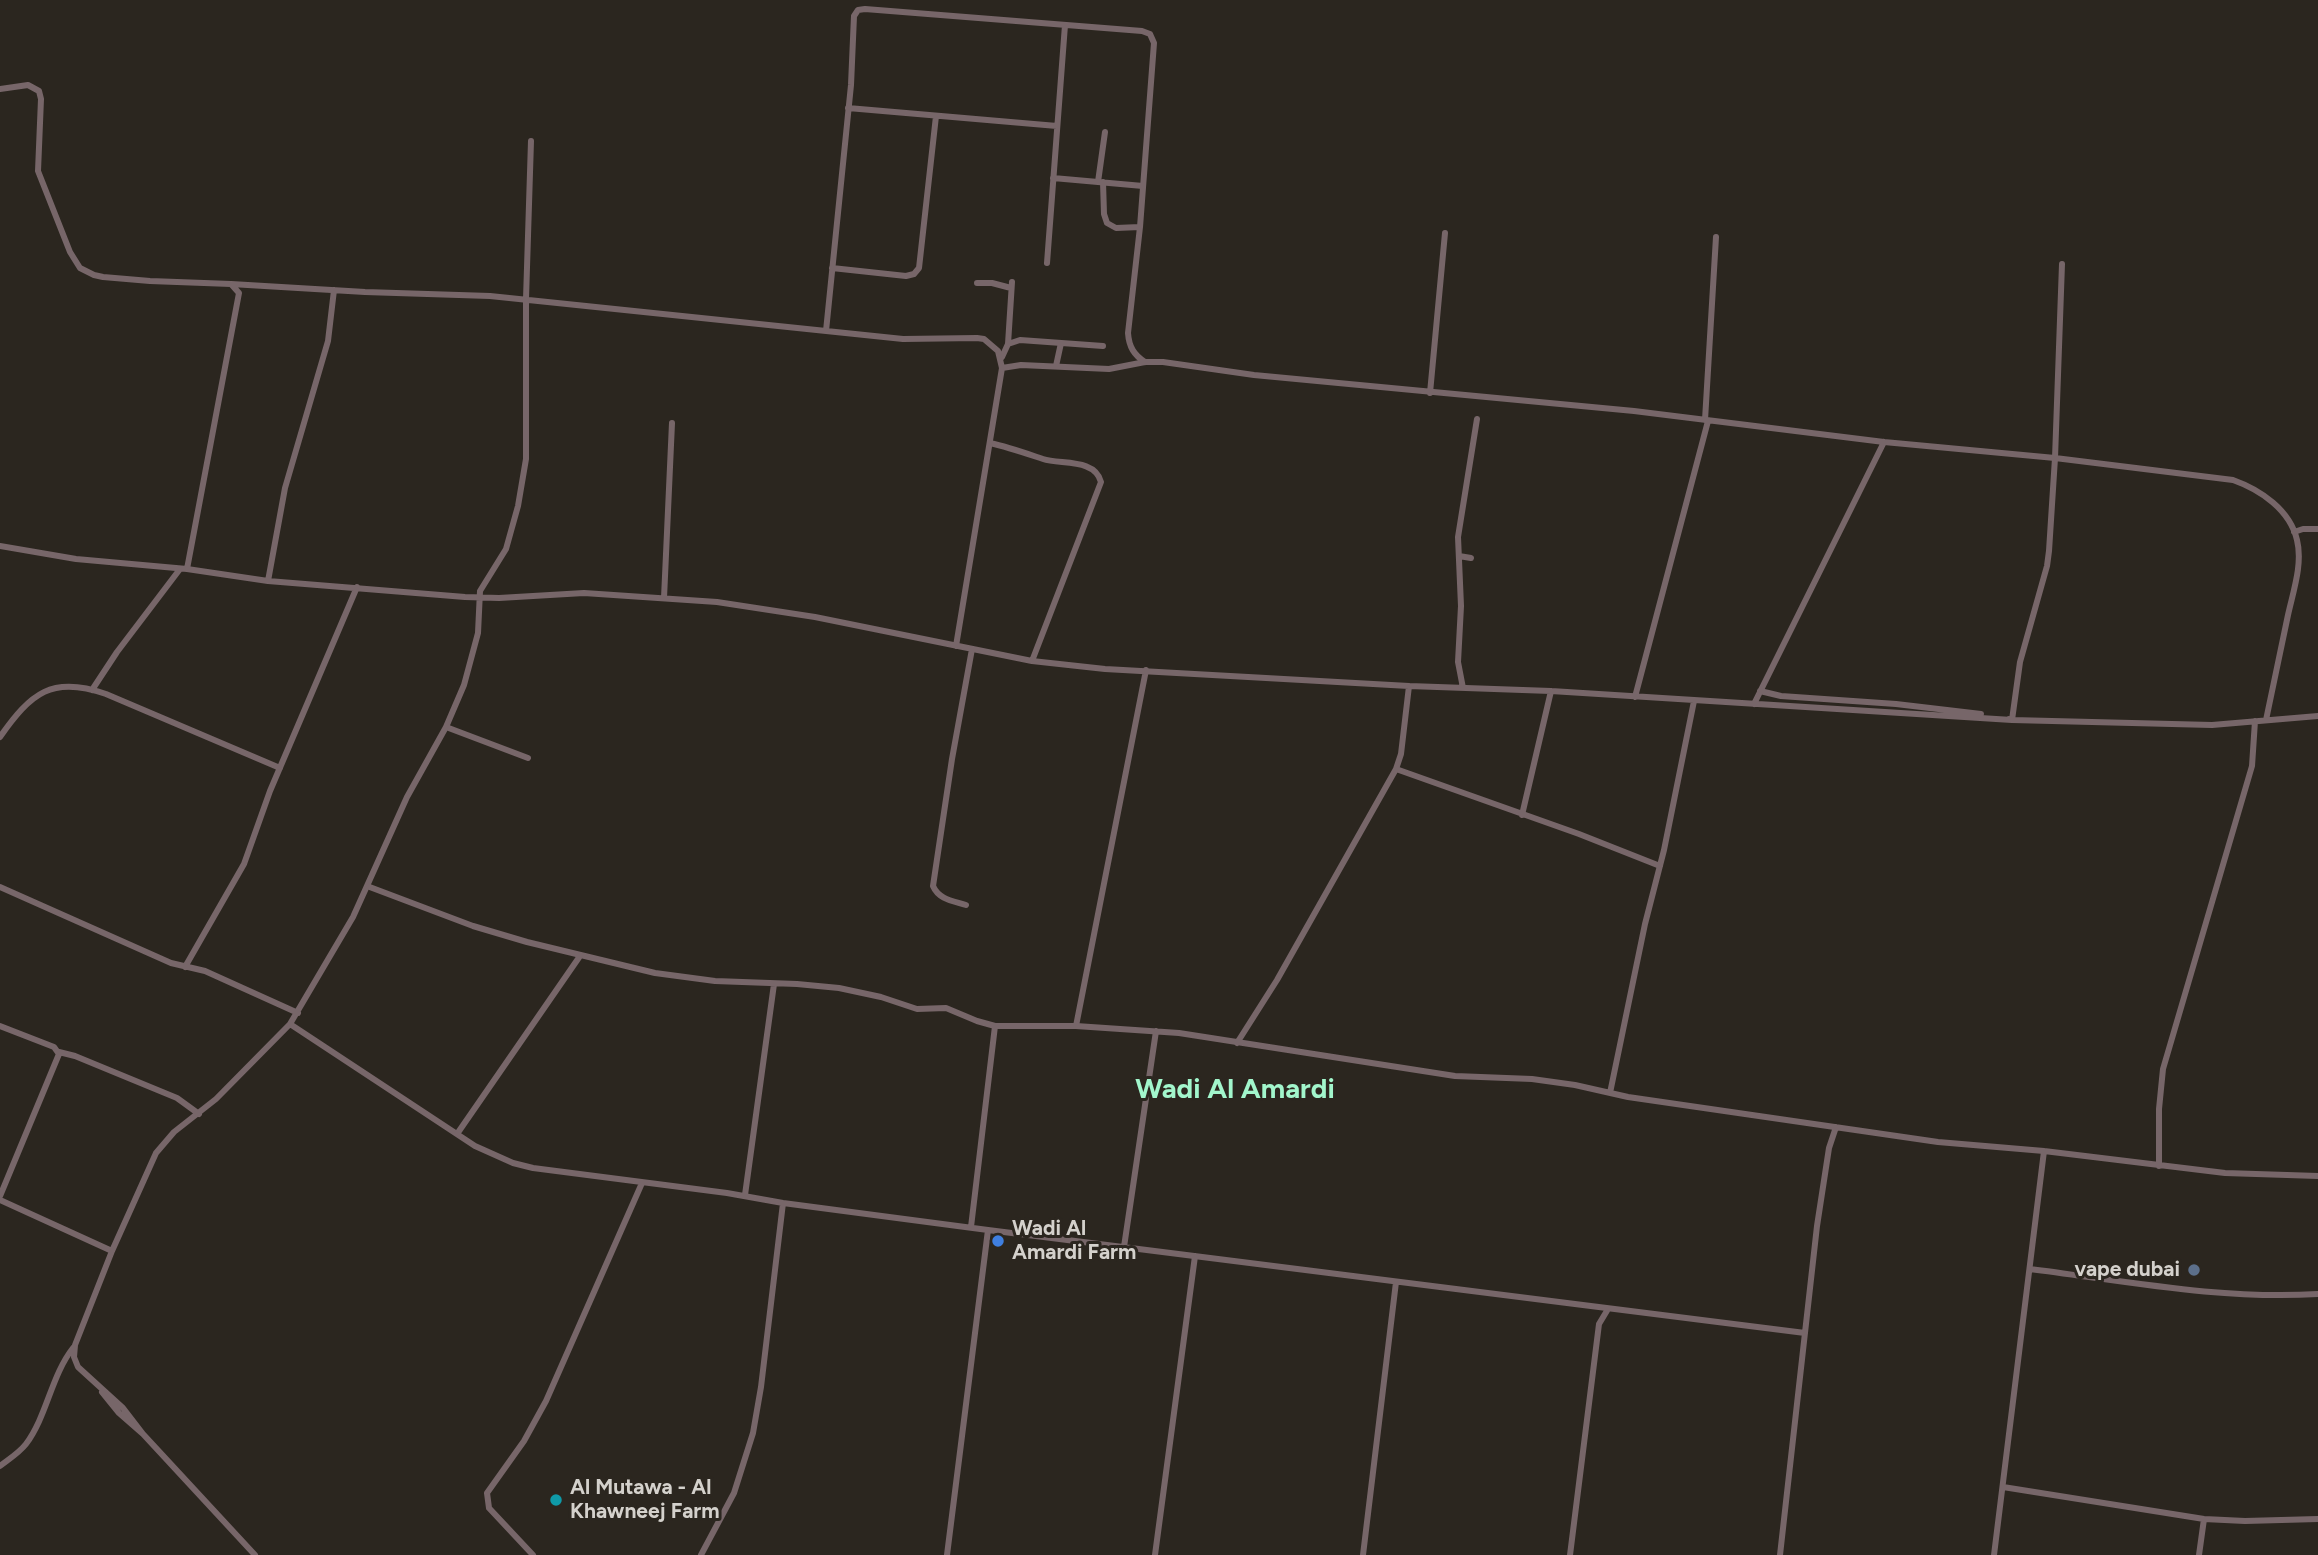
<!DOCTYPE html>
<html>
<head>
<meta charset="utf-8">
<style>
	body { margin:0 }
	canvas { display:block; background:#2b261f }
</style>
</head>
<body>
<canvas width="2318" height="1555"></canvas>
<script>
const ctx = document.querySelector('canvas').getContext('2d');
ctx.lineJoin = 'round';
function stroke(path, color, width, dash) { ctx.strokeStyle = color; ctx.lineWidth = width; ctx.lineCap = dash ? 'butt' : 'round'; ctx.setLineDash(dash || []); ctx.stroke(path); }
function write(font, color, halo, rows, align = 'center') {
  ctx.font = font + ' Figtree,sans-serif'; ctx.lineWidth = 6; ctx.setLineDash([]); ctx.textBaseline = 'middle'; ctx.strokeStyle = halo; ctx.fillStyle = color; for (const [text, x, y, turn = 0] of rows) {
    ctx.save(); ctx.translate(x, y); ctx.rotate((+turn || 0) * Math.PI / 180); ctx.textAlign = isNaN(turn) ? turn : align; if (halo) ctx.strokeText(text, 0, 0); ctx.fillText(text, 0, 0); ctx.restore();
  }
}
const street = new Path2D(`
	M 0,89 L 28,85 L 39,91 L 41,99 L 38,171 L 70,252 L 80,268 L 94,275 L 103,277 L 150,281 L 231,284 L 239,293 L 187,569
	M 848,108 L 1057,126
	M 1053,178 L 1143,186
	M 1098,182 L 1105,132
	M 1103,182 L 1104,214 L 1107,223 L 1116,228 L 1140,227
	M 1047,263 L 1065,25
	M 832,268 L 906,276 L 914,274 L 919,268 L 936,116
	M 977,283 L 992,283 L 1011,288
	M 231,284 L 365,292 L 490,296 L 903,339 L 977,338 L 984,339 L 998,351 L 1002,368 L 956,646
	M 826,331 L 851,85 L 854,16 L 858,10 L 865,9 L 1142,31 L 1150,34 L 1154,43 L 1140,227 L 1128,333 C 1129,347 1134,355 1145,362
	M 1008,344 L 1012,282
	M 1002,357 L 1008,344 L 1020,340 L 1103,346
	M 1056,366 L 1061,343
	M 1002,368 L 1021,365 L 1109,369 L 1145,362 L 1163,362 L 1254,375 L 1634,411 L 1884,442 L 2055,458 L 2233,480 C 2261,490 2290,510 2297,540 C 2303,564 2293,592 2288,615 C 2281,650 2273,685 2266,720
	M 1430,393 L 1445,233
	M 1705,420 L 1716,237
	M 990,443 C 1008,447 1025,453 1043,459 C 1060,465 1095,458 1101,482 L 1032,661
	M 2294,532 L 2303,529 L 2318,529
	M 0,546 L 76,559 L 187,569 L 268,581 L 465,597 L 499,598 L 584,593 L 717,602 L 815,617 L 1032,661 L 1105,669 L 1409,686 L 1551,691 L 2012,720 L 2212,725 L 2318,716
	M 1459,556 L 1471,558
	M 268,581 L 285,488 L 328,341 L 334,290
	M 664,598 L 672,423
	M 1463,688 L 1458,662 L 1461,606 L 1458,537 L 1477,419
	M 92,690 L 117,652 L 180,569
	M 1760,691 L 1781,696 L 1896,704 L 1981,714
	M 1635,697 L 1708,421
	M 1754,704 L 1884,442
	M 2009,719 L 2012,720 L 2020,662 L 2047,566 L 2049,551 L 2055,458 L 2062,264
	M 446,727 L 528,758
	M 0,737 C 31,693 52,675 106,694 L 280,768
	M 1396,769 L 1579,834 L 1660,866
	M 1522,815 L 1551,691
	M 367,886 L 473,926 L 527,942 L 655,973 L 715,981 L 797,984 L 839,988 L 881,997 L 917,1009 L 946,1008 L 977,1021 L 995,1026 L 1076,1026 L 1179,1033 L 1455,1076 L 1532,1079 L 1575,1085 L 1628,1097 L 1938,1142 L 2044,1151 L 2225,1173 L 2318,1176
	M 0,887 L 171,963 L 205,971 L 298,1013
	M 966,905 C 954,901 939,900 933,886 L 952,759 L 972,649
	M 185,967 L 244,864 L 270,791 L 357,587
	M 290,1024 L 475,1146 L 513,1163 L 533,1168 L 727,1193 L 783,1203 L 988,1230 L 1805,1333
	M 0,1026 L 54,1047 L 59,1054 L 0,1196
	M 1076,1026 L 1146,670
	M 1237,1043 L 1277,980 L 1396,769 L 1401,754 L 1409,686
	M 59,1052 L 75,1056 L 177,1098 L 199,1114
	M 1610,1093 L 1645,924 L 1664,850 L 1694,701
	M 457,1134 L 580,956
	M 2159,1166 L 2159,1109 L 2163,1069 L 2252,766 L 2255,721
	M 745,1195 L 774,984
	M 0,1200 L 112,1251
	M 971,1227 L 995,1026
	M 1124,1247 L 1156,1031
	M 2030,1269 C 2125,1281 2222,1300 2318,1294
	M 102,1392 L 119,1413 L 143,1434 L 255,1555
	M 143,1434 L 123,1408 L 78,1367 L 74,1357 L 75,1345 L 112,1251 L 156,1153 L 174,1132 L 216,1099 L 290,1024 L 353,917 L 407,797 L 446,727 L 464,685 L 478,633 L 480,591 L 506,549 L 518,506 L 526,459 L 526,299 L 531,141
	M 0,1466 C 9,1459 19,1453 26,1444 C 47,1416 51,1376 73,1348
	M 2003,1487 L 2204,1519 L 2245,1521 L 2318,1519
	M 533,1555 L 489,1508 L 487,1493 L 524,1441 L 546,1401 L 642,1183
	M 701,1555 L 734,1493 L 753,1433 L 761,1387 L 783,1203
	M 947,1555 L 988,1230
	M 1155,1555 L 1195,1256
	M 1363,1555 L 1396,1282
	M 1570,1555 L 1599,1324 L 1608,1309
	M 1780,1555 L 1817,1226 L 1829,1148 L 1836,1127
	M 1994,1555 L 2044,1151
	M 2199,1555 L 2204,1519`);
const markers = [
	[998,1241,7,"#3f7fe0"],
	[2194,1270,7,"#5c6f8a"],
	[556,1500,7,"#0f9aa8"]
];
const poiNames = [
	["Wadi Al",1012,1229],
	["Amardi Farm",1012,1253],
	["vape dubai",2180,1270,"right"],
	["Al Mutawa - Al",570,1488],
	["Khawneej Farm",570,1512]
];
const districtNames = [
	["Wadi Al Amardi",1235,1090]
];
stroke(street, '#776669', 6);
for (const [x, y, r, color] of markers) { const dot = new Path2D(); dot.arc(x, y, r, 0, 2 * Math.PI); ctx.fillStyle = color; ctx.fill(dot); stroke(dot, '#2b261f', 2.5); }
write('bold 21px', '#d4d1cc', '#2b261f', poiNames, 'left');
write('bold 28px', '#a2f6cc', '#2b261f', districtNames);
</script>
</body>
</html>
